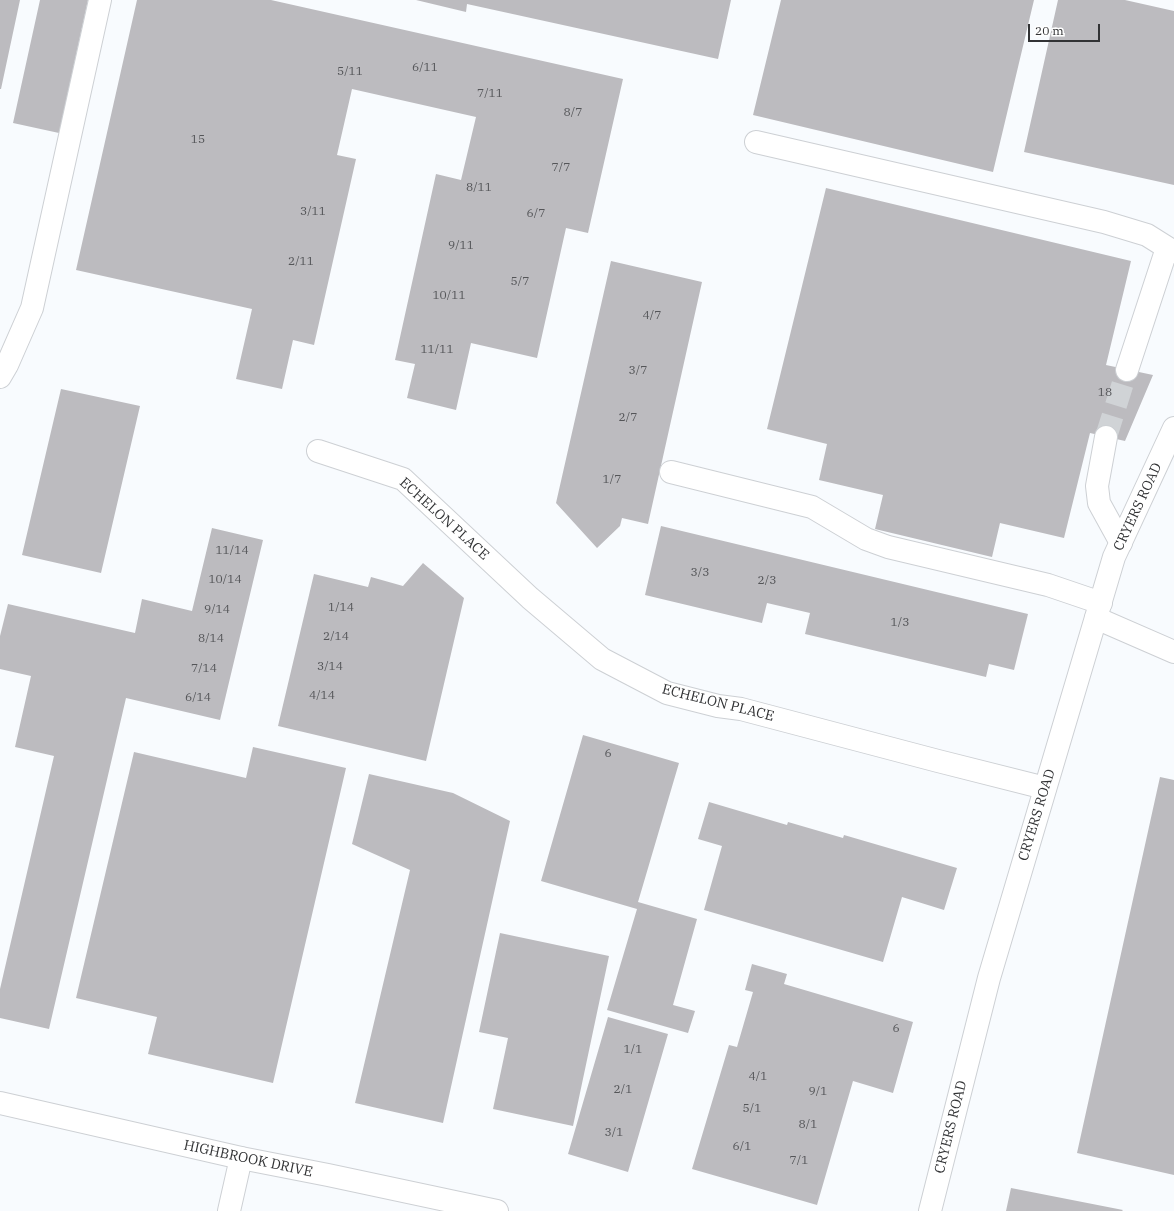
<!DOCTYPE html>
<html>
<head>
<meta charset="utf-8">
<style>
	body { margin:0 }
	#map { position:relative; width:1174px; height:1211px; overflow:hidden; background:#f8fbfe; font-family:"IBM Plex Serif",serif }
	canvas { display:block }
	.scale { position:absolute; left:1028px; top:24px; width:72px; height:18px; box-sizing:border-box; border:2px solid #323335; border-top:0; padding-left:5px; font-size:12px; line-height:14px; white-space:nowrap; color:#323335; -webkit-text-stroke:3px #fff; paint-order:stroke }
</style>
</head>
<body>
<div id="map">
<canvas width="1174" height="1211"></canvas>
<div class="scale">20 m</div>
</div>
<script>
const ctx = document.querySelector('canvas').getContext('2d');
ctx.lineJoin = 'round';
function fill(path, color) { ctx.fillStyle = color; ctx.fill(path, 'evenodd'); }
function stroke(path, color, width, dash) { ctx.strokeStyle = color; ctx.lineWidth = width; ctx.lineCap = dash ? 'butt' : 'round'; ctx.setLineDash(dash || []); ctx.stroke(path); }
function write(font, color, halo, rows, align = 'center') {
  ctx.font = font + ' "IBM Plex Serif",serif'; ctx.lineWidth = 3; ctx.setLineDash([]); ctx.textBaseline = 'middle'; ctx.strokeStyle = halo; ctx.fillStyle = color; for (const [text, x, y, turn = 0] of rows) {
    ctx.save(); ctx.translate(x, y); ctx.rotate((+turn || 0) * Math.PI / 180); ctx.textAlign = isNaN(turn) ? turn : align; if (halo) ctx.strokeText(text, 0, 0); ctx.fillText(text, 0, 0); ctx.restore();
  }
}
const building = new Path2D(`
	M 0,0 L 20,0 L 1,89 L 0,89 Z
	M 40,0 L 88,0 L 59,133 L 13,123 Z
	M 137,0 L 271,0 L 623,79 L 588,233 L 566,228 L 537,358 L 471,343 L 456,410 L 407,398 L 415,364 L 395,360 L 436,174 L 461,180 L 476,117 L 352,89 L 337,155 L 356,159 L 314,345 L 293,340 L 282,389 L 236,379 L 252,309 L 76,270 Z
	M 416,0 L 731,0 L 718,59 L 467,4 L 466,12 Z
	M 781,0 L 1034,0 L 993,172 L 753,115 Z
	M 1058,0 L 1125,0 L 1174,11 L 1174,185 L 1024,152 Z
	M 826,188 L 1131,261 L 1106,365 L 1153,375 L 1125,441 L 1090,433 L 1064,538 L 1000,523 L 992,557 L 875,529 L 883,495 L 819,480 L 827,444 L 767,429 Z
	M 611,261 L 702,282 L 648,524 L 622,518 L 620,526 L 597,548 L 556,503 Z
	M 61,389 L 140,406 L 101,573 L 22,555 Z
	M 661,526 L 1028,614 L 1014,670 L 989,664 L 986,677 L 805,634 L 810,613 L 767,603 L 762,623 L 645,595 Z
	M 212,528 L 263,540 L 220,720 L 126,698 L 49,1029 L 0,1018 L 0,989 L 54,756 L 15,747 L 31,676 L 0,669 L 0,636 L 8,604 L 135,633 L 142,599 L 192,611 Z
	M 423,563 L 464,598 L 426,761 L 278,726 L 314,574 L 368,587 L 371,577 L 403,586 Z
	M 583,735 L 679,763 L 638,902 L 697,919 L 673,1005 L 695,1011 L 688,1033 L 607,1010 L 637,909 L 541,881 Z
	M 253,747 L 346,768 L 273,1083 L 148,1054 L 157,1017 L 76,998 L 134,752 L 246,778 Z
	M 369,774 L 453,793 L 510,821 L 443,1123 L 355,1103 L 410,870 L 352,844 Z
	M 1160,777 L 1174,780 L 1174,1175 L 1077,1153 Z
	M 709,802 L 787,825 L 788,822 L 843,838 L 844,835 L 957,868 L 944,910 L 902,897 L 883,962 L 704,910 L 722,846 L 698,839 Z
	M 500,933 L 609,956 L 573,1126 L 493,1109 L 508,1038 L 479,1032 Z
	M 752,964 L 787,974 L 784,984 L 913,1022 L 893,1093 L 853,1081 L 817,1205 L 692,1169 L 729,1045 L 737,1047 L 753,992 L 745,990 Z
	M 608,1017 L 668,1034 L 628,1172 L 568,1154 Z
	M 1011,1188 L 1123,1210 L 1122,1211 L 1006,1211 Z`);
const minorTunnel = new Path2D(`
	M 1106,437 L 1127,370`);
const minor = new Path2D(`
	M 756,142 L 1104,222 L 1147,235 L 1174,252
	M 1127,370 L 1167,248
	M 0,377 L 7,365 L 32,308 L 100,0
	M 1106,437 L 1097,486 L 1099,503 L 1121,543
	M 318,451 L 403,479 L 530,598 L 602,659 L 667,693 L 718,706 L 741,709 L 938,761 L 1045,788
	M 671,472 L 812,507 L 866,539 L 888,547 L 1048,585 L 1101,603
	M 1096,618 L 1174,652
	M 229,1211 L 241,1158`);
const major = new Path2D(`
	M 0,1103 L 241,1158 L 328,1175 L 497,1211
	M 930,1211 L 989,978 L 1114,557 L 1174,428`);
const numberNames = [
	["6/11",425,68],
	["5/11",350,72],
	["7/11",490,94],
	["8/7",573,113],
	["15",198,140],
	["7/7",561,168],
	["8/11",479,188],
	["3/11",313,212],
	["6/7",536,214],
	["9/11",461,246],
	["2/11",301,262],
	["5/7",520,282],
	["10/11",449,296],
	["4/7",652,316],
	["11/11",437,350],
	["3/7",638,371],
	["18",1105,393],
	["2/7",628,418],
	["1/7",612,480],
	["11/14",232,551],
	["3/3",700,573],
	["10/14",225,580],
	["2/3",767,581],
	["1/14",341,608],
	["9/14",217,610],
	["1/3",900,623],
	["2/14",336,637],
	["8/14",211,639],
	["3/14",330,667],
	["7/14",204,669],
	["4/14",322,696],
	["6/14",198,698],
	["6",608,754],
	["6",896,1029],
	["1/1",633,1050],
	["4/1",758,1077],
	["2/1",623,1090],
	["9/1",818,1092],
	["5/1",752,1109],
	["8/1",808,1125],
	["3/1",614,1133],
	["6/1",742,1147],
	["7/1",799,1161]
];
const streetNames = [
	["CRYERS ROAD",1138,507,-65],
	["ECHELON PLACE",444,519,42],
	["ECHELON PLACE",718,703,14],
	["CRYERS ROAD",1037,815,-73],
	["CRYERS ROAD",951,1127,-76],
	["HIGHBROOK DRIVE",248,1159,12]
];
fill(building, '#bcbbbf');
stroke(minorTunnel, '#d0d3d6', 22, [22, 11]);
stroke(minor, '#cdd0d4', 24);
stroke(major, '#cdd0d4', 24);
stroke(minor, '#fff', 22);
stroke(major, '#fff', 22);
write('12px', '#545558', null, numberNames);
write('14px', '#323335', '#fff', streetNames);
</script>
</body>
</html>
